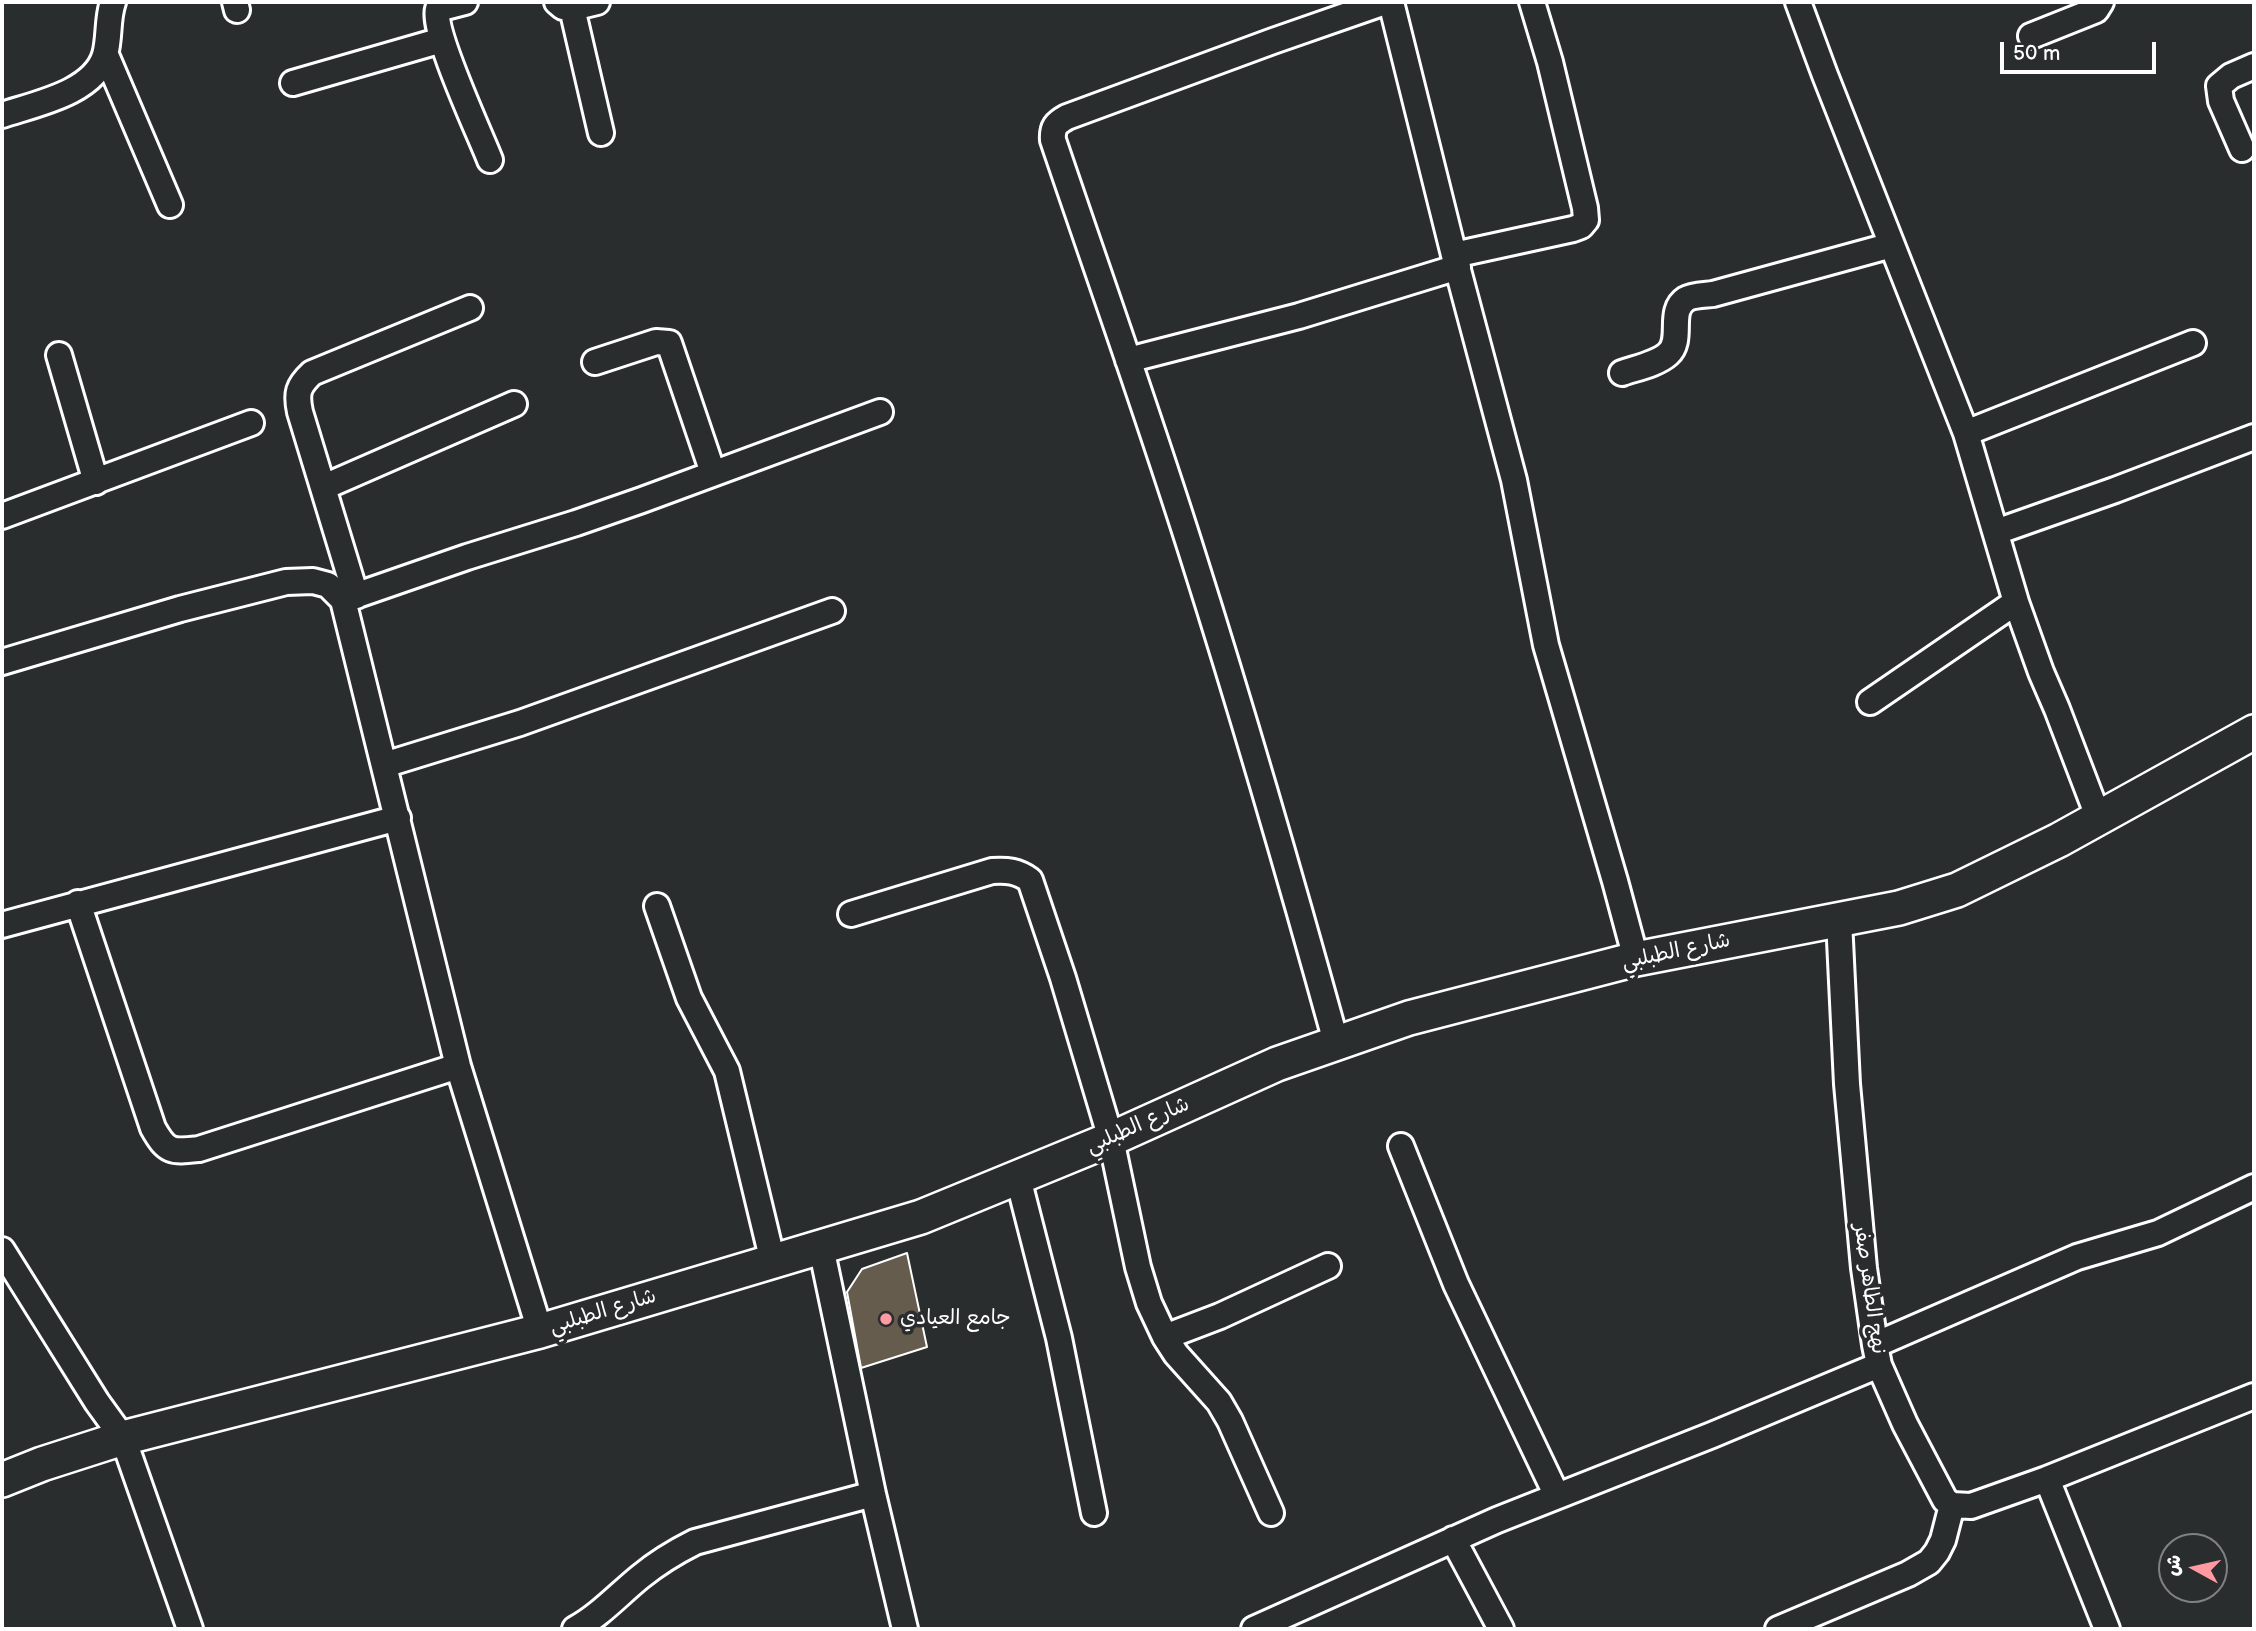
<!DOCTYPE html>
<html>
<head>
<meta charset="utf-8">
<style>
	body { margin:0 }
	#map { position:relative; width:2256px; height:1631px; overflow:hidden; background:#2a2d2e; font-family:"Balsamiq Sans","Playpen Sans Arabic",sans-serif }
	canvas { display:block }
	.frame { position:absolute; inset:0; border:4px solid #fff; pointer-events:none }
	.north { position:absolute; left:2158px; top:1533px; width:70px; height:70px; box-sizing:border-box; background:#2a2d2e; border:2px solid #7f8182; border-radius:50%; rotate:278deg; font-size:19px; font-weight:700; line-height:28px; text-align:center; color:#fff }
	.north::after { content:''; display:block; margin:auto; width:24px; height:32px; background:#ff9aa2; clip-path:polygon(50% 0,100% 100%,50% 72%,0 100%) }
	.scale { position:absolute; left:2000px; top:42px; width:156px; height:32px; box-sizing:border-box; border:4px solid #fff; border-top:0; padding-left:9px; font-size:21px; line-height:24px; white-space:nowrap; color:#fff; -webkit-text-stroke:5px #2a2d2e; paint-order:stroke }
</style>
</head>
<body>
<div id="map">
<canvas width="2256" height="1631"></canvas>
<div class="frame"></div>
<div class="north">ش</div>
<div class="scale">50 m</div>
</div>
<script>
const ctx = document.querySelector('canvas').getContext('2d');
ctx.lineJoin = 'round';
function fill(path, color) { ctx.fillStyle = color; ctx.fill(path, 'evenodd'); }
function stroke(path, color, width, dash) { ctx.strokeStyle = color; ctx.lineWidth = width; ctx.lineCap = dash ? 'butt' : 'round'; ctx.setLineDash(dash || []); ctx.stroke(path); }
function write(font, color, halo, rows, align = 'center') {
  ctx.font = font + ' "Balsamiq Sans","Playpen Sans Arabic",sans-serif'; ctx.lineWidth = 7; ctx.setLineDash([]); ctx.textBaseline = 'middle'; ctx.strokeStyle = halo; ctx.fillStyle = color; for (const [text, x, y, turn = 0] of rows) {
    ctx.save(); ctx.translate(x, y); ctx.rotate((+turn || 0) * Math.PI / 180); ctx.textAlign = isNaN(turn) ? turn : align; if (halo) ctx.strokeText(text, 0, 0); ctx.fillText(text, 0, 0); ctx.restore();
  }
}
const building = new Path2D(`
	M 907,1253 L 927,1347 L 861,1368 L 847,1292 L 862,1269 Z`);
const street = new Path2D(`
	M 235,2 L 237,10
	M 465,2 L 438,9 C 431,30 480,134 490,160
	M 557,2 L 563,7 L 572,8 L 601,133
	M 1391,2 L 1454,255 L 1514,480 L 1546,645 L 1615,881 L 1636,959
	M 1798,2 L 1825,75 L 1966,433 L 2016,602 L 2041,672 L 2057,709 L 2099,819
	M 572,8 L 597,2
	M 2031,36 L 2096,10 L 2101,2
	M 106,55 L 170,205
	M 293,83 L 442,40
	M 2,115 C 35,104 94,93 105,55 C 110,37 107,19 113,2
	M 2242,149 L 2221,101 L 2219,86 L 2231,76 L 2254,66
	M 1454,255 L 1573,229 L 1581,226 L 1586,220 L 1585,208 L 1550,62 L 1532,2
	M 59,355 L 96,482
	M 1128,360 L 1299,316 L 1458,267
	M 595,362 L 656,342 L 669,343 L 713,473
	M 1622,373 C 1636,368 1657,364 1668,354 C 1684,340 1667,311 1686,299 C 1692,295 1706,295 1713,294 L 1892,245
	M 1966,433 L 2193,343
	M 324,487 L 514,404
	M 2,516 L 251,423
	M 1996,532 L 2115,490 L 2254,437
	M 356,596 L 300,412 C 296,393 298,386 312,373 L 470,308
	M 343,600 L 467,557 L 576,523 L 642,500 L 880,412
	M 2,662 L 180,609 L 286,582 L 313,581 L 328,585 L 343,600 L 458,1066 L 540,1331
	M 1870,702 L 2016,602
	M 384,765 L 520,723 L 832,611
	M 78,903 L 153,1128 C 167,1153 172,1152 199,1149 L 458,1066
	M 657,906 L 689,998 L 727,1071 L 773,1262
	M 851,914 L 992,871 C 1008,870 1017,871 1030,880 L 1063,978 L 1111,1139 L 1138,1267 L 1149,1303 L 1165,1337 L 1220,1316 L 1328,1266
	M 1839,920 L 1847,1084 L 1864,1268 L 1875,1345 L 1879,1365 L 1905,1424 L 1945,1500 L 1952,1505 L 1971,1506 L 2047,1479 L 2107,1629
	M 2,925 L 398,818
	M 1336,1042 C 1291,879 1244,717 1193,556 C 1149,416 1100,279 1053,140 C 1052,127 1056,123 1067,117 L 1273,41 L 1385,2
	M 1401,1146 L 1456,1284 L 1557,1496
	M 1018,1178 L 1059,1338 L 1094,1513
	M 821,1247 L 873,1494 L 905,1629
	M 2,1250 L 97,1402 L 123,1438 L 190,1629
	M 1165,1337 L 1176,1354 L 1219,1402 L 1230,1421 L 1271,1513
	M 1875,1345 L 2077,1257 L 2158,1233 L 2254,1187
	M 2047,1479 L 2254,1396
	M 1453,1539 L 1501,1629
	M 575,1629 C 599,1616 618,1595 640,1577 C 657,1563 675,1552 695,1542 L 873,1494
	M 1254,1629 L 1497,1520 L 1712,1435 L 1879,1365
	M 1778,1629 L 1908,1574 L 1929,1562 L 1937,1552 L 1943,1540 L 1952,1505`);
const secondary = new Path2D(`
	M 2,1480 L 42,1464 L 123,1438 L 540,1331 L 921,1217 L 1111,1139 L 1277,1064 L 1409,1018 L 1636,959 L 1899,908 L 1957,890 L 2059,840 L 2254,732`);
const markers = [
	[886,1319,7,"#ff9aa2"]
];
const streetNames = [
	["شارع الطبلبي",1676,952,-12],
	["شارع الطبلبي",1138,1126,-24],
	["نهج الطاهر صفر",1869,1289,82],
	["شارع الطبلبي",603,1312,-17]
];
const poiNames = [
	["جامع العيادي",900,1319]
];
fill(building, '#665c4e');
stroke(building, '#fff', 2);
stroke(street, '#fff', 30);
stroke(secondary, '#fff', 38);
stroke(street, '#2a2d2e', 24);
stroke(secondary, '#2a2d2e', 33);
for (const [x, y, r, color] of markers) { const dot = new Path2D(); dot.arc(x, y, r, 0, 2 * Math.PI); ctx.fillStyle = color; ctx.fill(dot); stroke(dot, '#2a2d2e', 2.5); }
write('21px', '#fff', '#2a2d2e', streetNames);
write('21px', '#fff', '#2a2d2e', poiNames, 'left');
</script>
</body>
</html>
